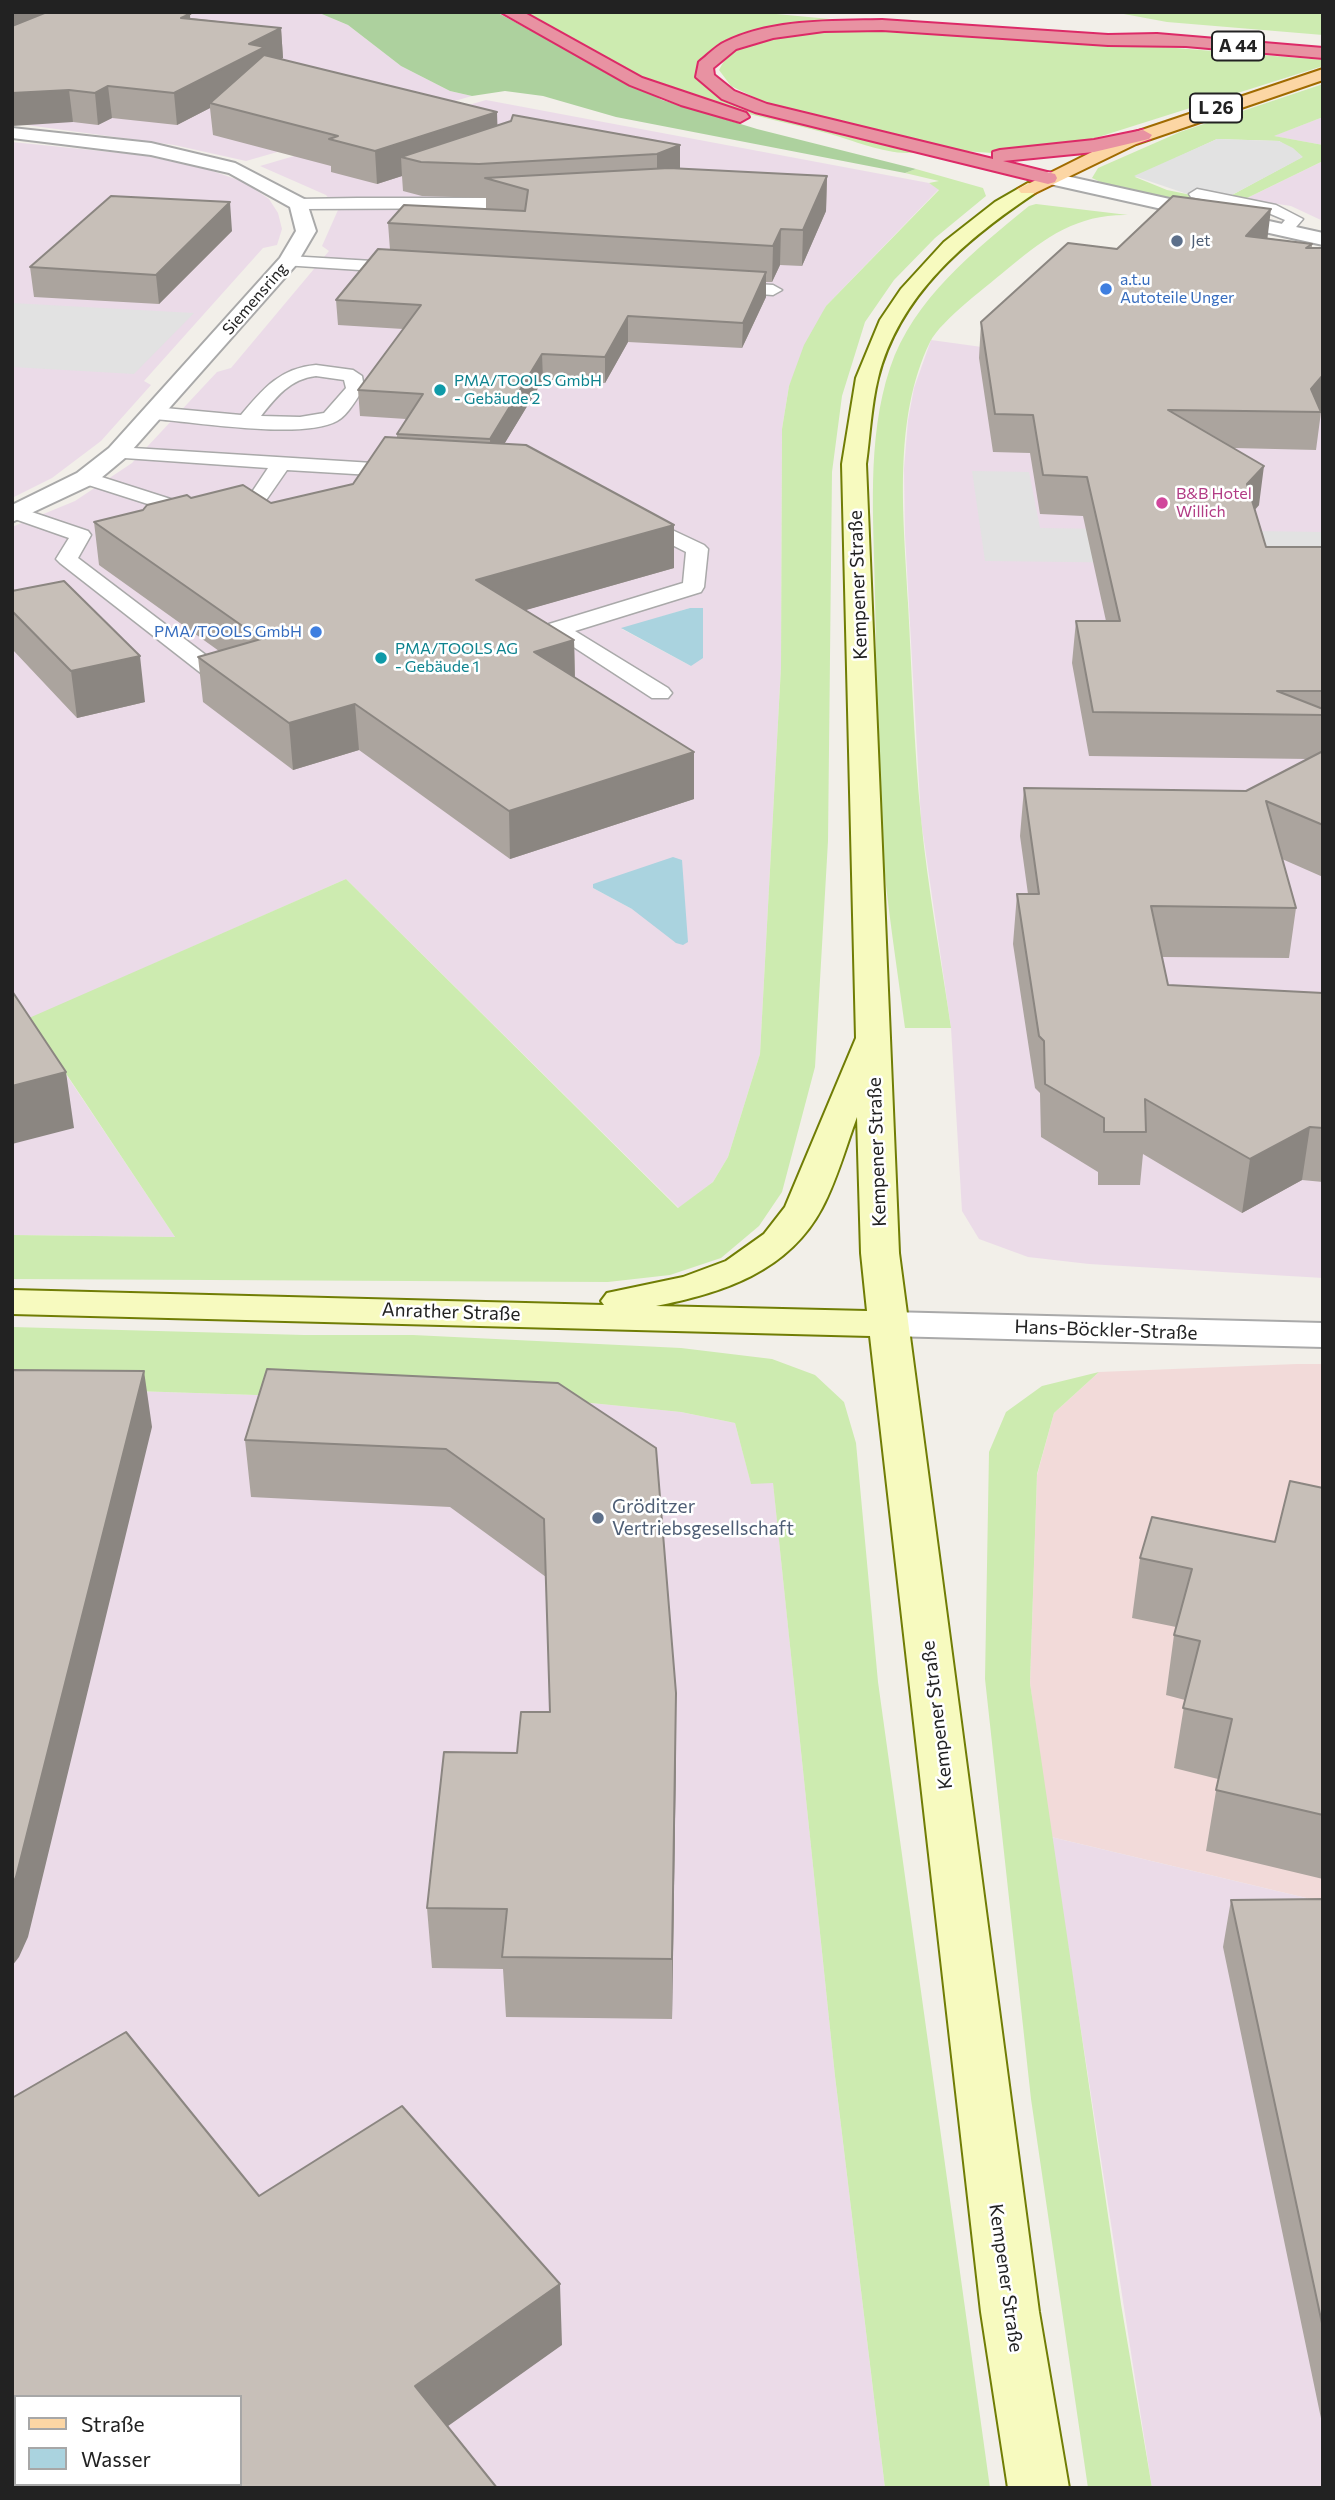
<!DOCTYPE html>
<html>
<head>
<meta charset="utf-8">
<style>
	body { margin:0 }
	#map { position:relative; width:1335px; height:2500px; overflow:hidden; background:#f2efe9; font-family:Commissioner,sans-serif }
	canvas { display:block }
	.frame { position:absolute; inset:0; border:14px solid #222; pointer-events:none }
	.legend { position:absolute; left:14px; top:2395px; width:228px; height:91px; box-sizing:border-box; background:#fff; border:2px solid #a7a7a7; margin:0; padding:9px 12px; list-style:none; font-size:21px; color:#222 }
	.legend li { display:flex; align-items:center; gap:14px; height:35px }
	.legend b { width:35px; border:2px solid #a7a7a7 }
</style>
</head>
<body>
<div id="map">
<canvas width="1335" height="2500"></canvas>
<div class="frame"></div>
<ul class="legend">
<li><b style="height:9px;background:#fcd6a4"></b>Straße</li>
<li><b style="height:19px;background:#aad3df"></b>Wasser</li>
</ul>
</div>
<script>
const ctx = document.querySelector('canvas').getContext('2d');
ctx.lineJoin = 'round';
function fill(path, color) { ctx.fillStyle = color; ctx.fill(path, 'evenodd'); }
function stroke(path, color, width, dash) { ctx.strokeStyle = color; ctx.lineWidth = width; ctx.lineCap = dash ? 'butt' : 'round'; ctx.setLineDash(dash || []); ctx.stroke(path); }
function write(font, color, halo, rows, align = 'center') {
  ctx.font = font + ' Commissioner,sans-serif'; ctx.lineWidth = 5; ctx.setLineDash([]); ctx.textBaseline = 'middle'; ctx.strokeStyle = halo; ctx.fillStyle = color; for (const [text, x, y, turn = 0] of rows) {
    ctx.save(); ctx.translate(x, y); ctx.rotate((+turn || 0) * Math.PI / 180); ctx.textAlign = isNaN(turn) ? turn : align; if (halo) ctx.strokeText(text, 0, 0); ctx.fillText(text, 0, 0); ctx.restore();
  }
}
const commercial = new Path2D(`
	M 1297,1364 L 1323,1364 L 1323,1902 L 1051,1837 L 1030,1683 L 1037,1475 L 1054,1413 L 1099,1372 Z`);
const industrial = new Path2D(`
	M 12,12 L 317,12 L 348,25 L 401,66 L 450,91 L 472,96 L 246,161 L 174,145 L 12,123 Z
	M 486,100 L 929,183 L 939,189 L 826,306 L 789,386 L 782,429 L 781,667 L 760,1054 L 728,1157 L 713,1182 L 679,1208 L 346,879 L 29,1019 L 175,1237 L 12,1235 L 12,527 L 75,501 L 132,463 L 217,372 L 231,368 L 329,251 L 322,246 L 338,210 L 326,195 L 260,166 ZM 690,608 L 703,608 L 691,666 L 622,629 ZM 682,860 L 632,909 L 593,888 Z
	M 1323,117 L 1323,145 L 1273,136 Z
	M 12,142 L 141,155 L 204,168 L 244,182 L 269,199 L 278,213 L 282,229 L 277,245 L 263,248 L 144,381 L 151,385 L 101,441 L 52,478 L 12,498 Z
	M 1323,161 L 1323,221 L 1291,206 L 1245,199 Z
	M 931,340 L 1323,394 L 1323,1278 L 1089,1264 L 1028,1257 L 979,1239 L 962,1211 L 951,1028 L 921,820 L 905,535 L 904,469 L 908,420 L 914,388 Z
	M 12,1387 L 348,1398 L 551,1399 L 681,1412 L 735,1423 L 751,1483 L 773,1482 L 835,2076 L 885,2488 L 12,2488 ZM 16,2397 L 240,2397 L 240,2484 L 16,2484 Z
	M 1051,1837 L 1323,1902 L 1323,2488 L 1152,2488 Z`);
const grass = new Path2D(`
	M 516,12 L 755,12 L 862,22 L 731,42 L 710,52 L 696,70 L 711,90 L 730,100 L 918,152 C 892,157 855,141 830,134 C 758,115 681,102 615,67 C 580,50 553,28 516,12 Z
	M 1113,12 L 1323,12 L 1323,35 L 1167,22 Z
	M 858,28 L 992,33 L 1323,60 L 1323,66 L 1089,140 L 1042,151 L 1006,154 L 950,150 L 812,117 L 760,100 L 731,86 L 719,70 C 722,64 727,56 732,52 C 763,33 822,31 858,28 Z
	M 1323,84 L 1323,117 L 1274,136 L 1323,145 L 1323,161 L 1245,199 L 1230,196 L 1302,157 L 1279,141 L 1217,139 L 1135,177 L 1167,190 L 1264,210 L 1260,217 L 1109,186 L 1092,178 L 1098,168 L 1180,132 Z
	M 916,169 L 983,188 L 986,196 L 935,238 L 894,280 L 865,322 L 842,396 L 832,472 L 828,841 L 815,1067 L 782,1192 L 759,1226 L 721,1258 L 670,1275 L 608,1282 L 12,1279 L 12,1235 L 175,1237 L 29,1018 L 346,879 L 678,1208 L 713,1182 L 728,1157 L 760,1054 L 781,667 L 782,429 L 789,386 L 804,345 L 826,306 L 939,190 L 929,183 L 939,181 L 905,173 Z
	M 1036,204 L 1128,215 C 1079,214 1047,236 1011,266 C 990,284 941,320 930,342 C 892,420 904,519 908,603 C 912,675 914,747 921,819 C 928,889 941,959 951,1028 L 905,1028 C 897,967 887,905 882,844 C 876,761 877,678 875,595 C 874,521 866,440 890,368 C 913,299 975,250 1029,206 Z
	M 12,1327 L 304,1335 L 413,1335 L 681,1348 L 772,1359 L 815,1375 L 844,1402 L 856,1443 L 878,1682 L 990,2488 L 885,2488 L 835,2076 L 773,1483 L 751,1484 L 735,1423 L 681,1412 L 551,1399 L 348,1398 L 12,1387 Z
	M 1099,1372 L 1054,1413 L 1037,1474 L 1030,1683 L 1121,2304 L 1152,2488 L 1088,2488 L 1031,2099 L 985,1679 L 989,1452 L 1006,1412 L 1042,1386 Z`);
const forest = new Path2D(`
	M 317,12 L 496,12 L 662,100 L 757,129 L 916,169 L 905,173 L 616,117 L 543,96 L 505,91 L 472,96 L 450,91 L 401,66 L 348,25 Z`);
const parking = new Path2D(`
	M 1217,139 L 1279,141 L 1293,148 L 1303,157 L 1230,196 L 1193,196 L 1134,176 Z
	M 12,303 L 194,313 L 134,374 L 12,367 Z
	M 972,471 L 1029,472 L 1040,528 L 1323,532 L 1323,565 L 985,561 Z`);
const water = new Path2D(`
	M 690,608 L 703,608 L 703,658 L 691,666 L 621,628 Z
	M 673,857 L 682,860 L 688,942 L 683,945 L 676,943 L 632,909 L 593,888 L 593,884 Z`);
const lane = new Path2D(`
	M 1197,189 L 1276,205 L 1303,219 L 1290,234 L 1278,234 L 1276,231 L 1285,220 L 1266,212 L 1191,197 L 1189,194 Z
	M 357,198 L 528,198 L 536,203 L 528,208 L 299,209 L 291,204 L 299,199 Z
	M 289,256 L 406,263 L 414,268 L 406,273 L 283,265 L 281,261 Z
	M 723,282 L 773,285 L 782,290 L 773,295 L 717,291 L 714,287 Z
	M 316,365 L 353,370 L 362,376 L 364,388 C 357,398 348,415 337,421 C 303,440 195,422 154,419 L 144,413 L 154,407 L 241,415 C 263,389 280,368 316,365 ZM 316,376 L 344,380 L 346,388 L 324,413 L 300,417 L 261,416 C 276,397 290,379 316,376 Z
	M 117,447 L 405,465 L 415,471 L 405,477 L 287,470 L 262,506 L 220,518 L 210,512 L 213,508 L 248,498 L 268,468 L 110,457 L 107,453 Z
	M 86,472 L 208,511 L 211,515 L 201,521 L 79,482 L 76,478 Z
	M 17,507 L 88,531 L 91,535 L 78,558 L 236,678 L 240,683 L 236,688 L 220,688 L 60,563 L 56,559 L 69,538 L 12,518 L 12,508 Z
	M 636,513 L 704,545 L 708,549 L 704,587 L 701,592 L 575,631 L 668,688 L 672,693 L 668,698 L 652,698 L 546,629 L 549,624 L 683,583 L 686,552 L 629,523 L 626,519 L 629,515 Z`);
const street = new Path2D(`
	M 12,128 L 151,143 L 235,163 L 306,200 L 316,231 L 296,265 L 125,458 L 95,483 L 12,522 L 12,505 L 77,473 L 109,448 L 280,258 L 296,231 L 290,207 L 229,173 L 151,155 L 12,138 Z
	M 1048,172 L 1323,233 L 1323,245 L 1041,182 L 1039,178 L 1041,174 Z
	M 889,1312 L 1323,1323 L 1323,1347 L 889,1336 L 875,1333 L 869,1324 L 875,1315 Z`);
const secondary = new Path2D(`
	M 1028,183 L 1035,185 L 1038,189 L 1035,193 C 966,239 899,295 878,378 C 871,406 870,436 866,464 L 899,1253 L 1039,2312 L 1069,2488 L 1008,2488 L 981,2312 L 870,1336 L 12,1314 L 12,1290 L 604,1305 L 601,1301 L 607,1293 L 683,1277 L 726,1261 L 764,1234 L 785,1207 L 856,1038 L 842,464 L 856,378 L 880,320 L 901,289 L 944,242 L 995,202 ZM 857,1117 L 861,1253 L 867,1311 L 656,1306 C 722,1293 788,1272 822,1208 C 837,1180 846,1146 857,1117 Z`);
const primary = new Path2D(`
	M 1323,69 L 1323,80 L 1136,144 L 1035,193 L 1021,193 L 1018,189 L 1124,136 Z`);
const highway = new Path2D(`
	M 501,12 L 523,12 L 642,78 L 746,113 L 749,117 L 740,122 L 681,105 L 630,85 Z
	M 882,20 L 1108,35 L 1157,34 L 1323,48 L 1323,58 L 1186,46 L 1108,45 L 882,30 L 824,31 L 773,38 L 736,49 L 713,68 L 714,75 L 734,91 L 767,104 L 993,159 L 993,152 L 1000,150 L 1094,140 L 1143,130 L 1152,135 L 1149,139 L 1094,152 L 1003,161 L 1055,174 L 1057,178 L 1055,182 L 1048,184 L 755,112 L 722,99 L 696,77 L 699,62 C 707,56 716,46 725,42 C 771,19 832,21 882,20 Z`);
const wall = new Path2D(`
	M 12,12 L 195,12 L 190,15 L 190,18 L 281,28 L 283,58 L 281,59 L 497,126 L 680,145 L 680,169 L 827,176 L 826,211 L 802,266 L 780,265 L 772,282 L 766,282 L 766,297 L 742,348 L 628,342 L 605,383 L 543,380 L 504,444 L 674,525 L 674,568 L 525,610 L 574,640 L 575,677 L 694,799 L 510,859 L 359,750 L 293,770 L 203,702 L 198,657 L 219,651 L 99,565 L 94,522 L 191,498 L 271,503 L 353,484 L 397,437 L 397,434 L 406,419 L 360,416 L 358,390 L 403,329 L 338,325 L 336,300 L 390,250 L 388,223 L 486,209 L 486,198 L 422,196 L 403,191 L 402,176 L 377,184 L 331,172 L 331,166 L 213,135 L 210,108 L 177,125 L 112,118 L 98,125 L 73,122 Z
	M 232,231 L 159,304 L 34,297 L 30,267 Z
	M 1268,238 L 1312,244 L 1312,248 L 1323,248 L 1323,406 L 1320,410 L 1321,412 L 1316,450 L 1234,448 L 1259,505 L 1255,510 L 1266,547 L 1323,547 L 1323,877 L 1282,859 L 1296,908 L 1289,958 L 1162,957 L 1168,985 L 1323,993 L 1323,1182 L 1302,1180 L 1242,1213 L 1143,1154 L 1140,1185 L 1098,1185 L 1098,1172 L 1041,1137 L 1040,1093 L 1035,1088 L 1013,944 L 1017,894 L 1028,894 L 1020,836 L 1024,788 L 1246,791 L 1308,759 L 1089,756 L 1072,663 L 1076,621 L 1106,621 L 1083,516 L 1040,514 L 1030,453 L 993,452 L 979,358 L 981,322 L 1117,249 Z
	M 12,591 L 145,702 L 77,718 L 12,649 Z
	M 558,1383 L 676,1752 L 672,2019 L 506,2017 L 503,1969 L 432,1968 L 427,1908 L 550,1712 L 546,1577 L 450,1507 L 251,1497 L 245,1440 Z
	M 1323,1488 L 1323,1879 L 1206,1851 L 1218,1779 L 1174,1768 L 1185,1700 L 1166,1695 L 1174,1635 L 1176,1627 L 1132,1618 L 1140,1558 L 1275,1542 Z
	M 1323,1899 L 1323,2428 L 1223,1947 L 1231,1900 Z`);
const shadedWall = new Path2D(`
	M 15,12 L 77,12 L 12,45 L 12,13 Z
	M 137,12 L 195,12 L 190,15 L 192,44 Z
	M 281,28 L 283,58 L 266,67 L 210,103 L 210,108 L 177,125 L 174,93 L 249,44 Z
	M 108,86 L 112,118 L 98,125 L 95,93 Z
	M 69,90 L 73,122 L 12,126 L 12,93 Z
	M 497,112 L 498,144 L 401,157 L 402,176 L 377,184 L 375,151 Z
	M 680,145 L 680,179 L 657,188 L 657,154 Z
	M 827,176 L 826,211 L 802,266 L 803,230 Z
	M 230,202 L 232,231 L 159,304 L 156,275 Z
	M 1271,209 L 1267,242 L 1246,236 Z
	M 781,229 L 780,265 L 772,282 L 773,246 Z
	M 766,272 L 766,297 L 742,348 L 743,323 Z
	M 628,316 L 628,342 L 605,383 L 605,357 Z
	M 542,354 L 543,380 L 491,466 L 490,439 Z
	M 1323,375 L 1323,406 L 1318,412 L 1311,389 Z
	M 1264,466 L 1259,505 L 1242,523 L 1247,484 Z
	M 674,525 L 674,568 L 477,624 L 476,580 Z
	M 574,640 L 575,685 L 534,652 Z
	M 140,656 L 145,702 L 77,718 L 71,671 Z
	M 355,704 L 359,750 L 293,770 L 289,723 Z
	M 694,752 L 694,799 L 510,859 L 509,811 Z
	M 66,1072 L 74,1128 L 12,1144 L 12,1086 Z
	M 1310,1127 L 1302,1180 L 1242,1213 L 1250,1159 Z
	M 144,1371 L 152,1427 L 28,1937 L 19,1957 L 12,1966 L 12,1886 Z
	M 676,1693 L 676,1752 L 672,2019 L 672,1959 Z
	M 560,2284 L 562,2345 L 420,2446 L 415,2386 Z`);
const building = new Path2D(`
	M 47,12 L 176,12 L 190,14 L 181,18 L 281,28 L 249,44 L 265,47 L 174,93 L 108,86 L 95,93 L 69,90 L 12,93 L 12,26 Z
	M 264,55 L 497,112 L 375,151 L 329,139 L 338,136 L 210,103 Z
	M 513,115 L 680,145 L 657,154 L 479,164 L 421,162 L 401,157 L 511,121 Z
	M 669,168 L 827,176 L 803,230 L 781,229 L 773,246 L 388,223 L 404,205 L 525,211 L 528,190 L 485,178 Z
	M 111,196 L 230,202 L 156,275 L 30,267 Z
	M 1173,196 L 1271,209 L 1246,236 L 1312,244 L 1306,248 L 1323,248 L 1323,375 L 1311,389 L 1321,412 L 1168,410 L 1264,466 L 1247,484 L 1266,547 L 1323,547 L 1323,691 L 1277,691 L 1323,709 L 1323,715 L 1093,712 L 1076,621 L 1120,621 L 1087,477 L 1043,475 L 1033,415 L 995,414 L 981,322 L 1068,243 L 1117,249 Z
	M 378,249 L 766,272 L 743,323 L 628,316 L 605,357 L 542,354 L 490,439 L 397,434 L 423,394 L 358,390 L 421,305 L 336,300 Z
	M 385,437 L 526,445 L 674,525 L 476,580 L 574,640 L 534,652 L 694,752 L 509,811 L 355,704 L 289,723 L 198,657 L 261,639 L 94,522 L 143,510 L 147,505 L 187,495 L 191,498 L 243,485 L 271,503 L 353,484 Z
	M 64,581 L 140,656 L 71,671 L 12,611 L 12,591 Z
	M 1323,751 L 1323,825 L 1266,801 L 1296,908 L 1151,906 L 1168,985 L 1323,993 L 1323,1128 L 1310,1127 L 1250,1159 L 1145,1099 L 1146,1132 L 1104,1132 L 1104,1118 L 1045,1084 L 1044,1041 L 1039,1036 L 1017,894 L 1039,894 L 1024,788 L 1246,791 Z
	M 12,991 L 66,1072 L 12,1086 Z
	M 267,1369 L 558,1383 L 656,1448 L 676,1693 L 672,1959 L 502,1957 L 507,1909 L 427,1908 L 444,1752 L 517,1753 L 521,1712 L 550,1712 L 544,1519 L 446,1449 L 245,1440 Z
	M 12,1370 L 144,1371 L 16,1877 L 12,1886 Z
	M 1290,1481 L 1323,1488 L 1323,1815 L 1216,1790 L 1232,1719 L 1183,1708 L 1200,1641 L 1174,1635 L 1192,1569 L 1140,1558 L 1152,1517 L 1275,1542 Z
	M 1323,1899 L 1323,2328 L 1231,1900 Z
	M 126,2032 L 259,2196 L 402,2106 L 560,2284 L 415,2386 L 497,2488 L 12,2488 L 12,2098 ZM 16,2397 L 240,2397 L 240,2484 L 16,2484 Z`);
const markers = [
	[1177,241,7,"#5c6f8a"],
	[1106,289,7,"#3f7fe0"],
	[440,390,7,"#0f9aa8"],
	[1162,503,7,"#d1479c"],
	[316,632,7,"#3f7fe0"],
	[381,658,7,"#0f9aa8"],
	[598,1518,7,"#5c6f8a"]
];
const farServicenames = [
	["Jet",1191,241]
];
const farShopnames = [
	["a.t.u",1120,280],
	["Autoteile Unger",1120,298],
	["PMA/TOOLS GmbH",302,632,"right"]
];
const farStreetnames = [
	["Siemensring",255,299,-49]
];
const farCulturenames = [
	["PMA/TOOLS GmbH",454,381],
	["- Gebäude 2",454,399],
	["PMA/TOOLS AG",395,649],
	["- Gebäude 1",395,667]
];
const farHotelnames = [
	["B&B Hotel",1176,494],
	["Willich",1176,512]
];
const shields = [
	[1238,46,52],
	[1216,108,52]
];
const shieldNames = [
	["A 44",1238,46],
	["L 26",1216,108]
];
const streetNames = [
	["Kempener Straße",858,585,-92],
	["Kempener Straße",877,1152,-92],
	["Anrather Straße",451,1312,2],
	["Hans-Böckler-Straße",1106,1330,2],
	["Kempener Straße",937,1715,-97],
	["Kempener Straße",1006,2278,82]
];
const serviceNames = [
	["Gröditzer",612,1507],
	["Vertriebsgesellschaft",612,1529]
];
fill(commercial, '#f2dad9');
fill(industrial, '#ebdbe8');
fill(grass, '#cdebb0');
fill(forest, '#add19e');
fill(parking, '#e2e2e2');
fill(water, '#aad3df');
stroke(lane, '#a9a9a9', 3);
stroke(street, '#a9a9a9', 4);
stroke(secondary, '#707d05', 4);
stroke(primary, '#a06b00', 4);
stroke(highway, '#dc2a67', 4);
fill(lane, '#fff');
fill(street, '#fff');
fill(secondary, '#f7fabf');
fill(primary, '#fcd6a4');
fill(highway, '#e892a2');
fill(wall, '#aba49e');
fill(shadedWall, '#8b8681');
fill(building, '#c7bfb8');
stroke(building, '#8b8681', 2);
for (const [x, y, r, color] of markers) { const dot = new Path2D(); dot.arc(x, y, r, 0, 2 * Math.PI); ctx.fillStyle = color; ctx.fill(dot); stroke(dot, '#fff', 2.5); }
write('16px', '#4e5e75', '#fff', farServicenames, 'left');
write('16px', '#366cbe', '#fff', farShopnames, 'left');
write('16px', '#222', '#fff', farStreetnames);
write('16px', '#0d838f', '#fff', farCulturenames, 'left');
write('16px', '#b23c85', '#fff', farHotelnames, 'left');
for (const [x, y, w] of shields) { const box = new Path2D(); box.roundRect(x - w / 2, y - 14.5, w, 29, 5); ctx.fillStyle = '#fff'; ctx.fill(box); stroke(box, '#222', 2); }
write('bold 18px', '#222', null, shieldNames);
write('19px', '#222', '#fff', streetNames);
write('19px', '#4e5e75', '#fff', serviceNames, 'left');
</script>
</body>
</html>
